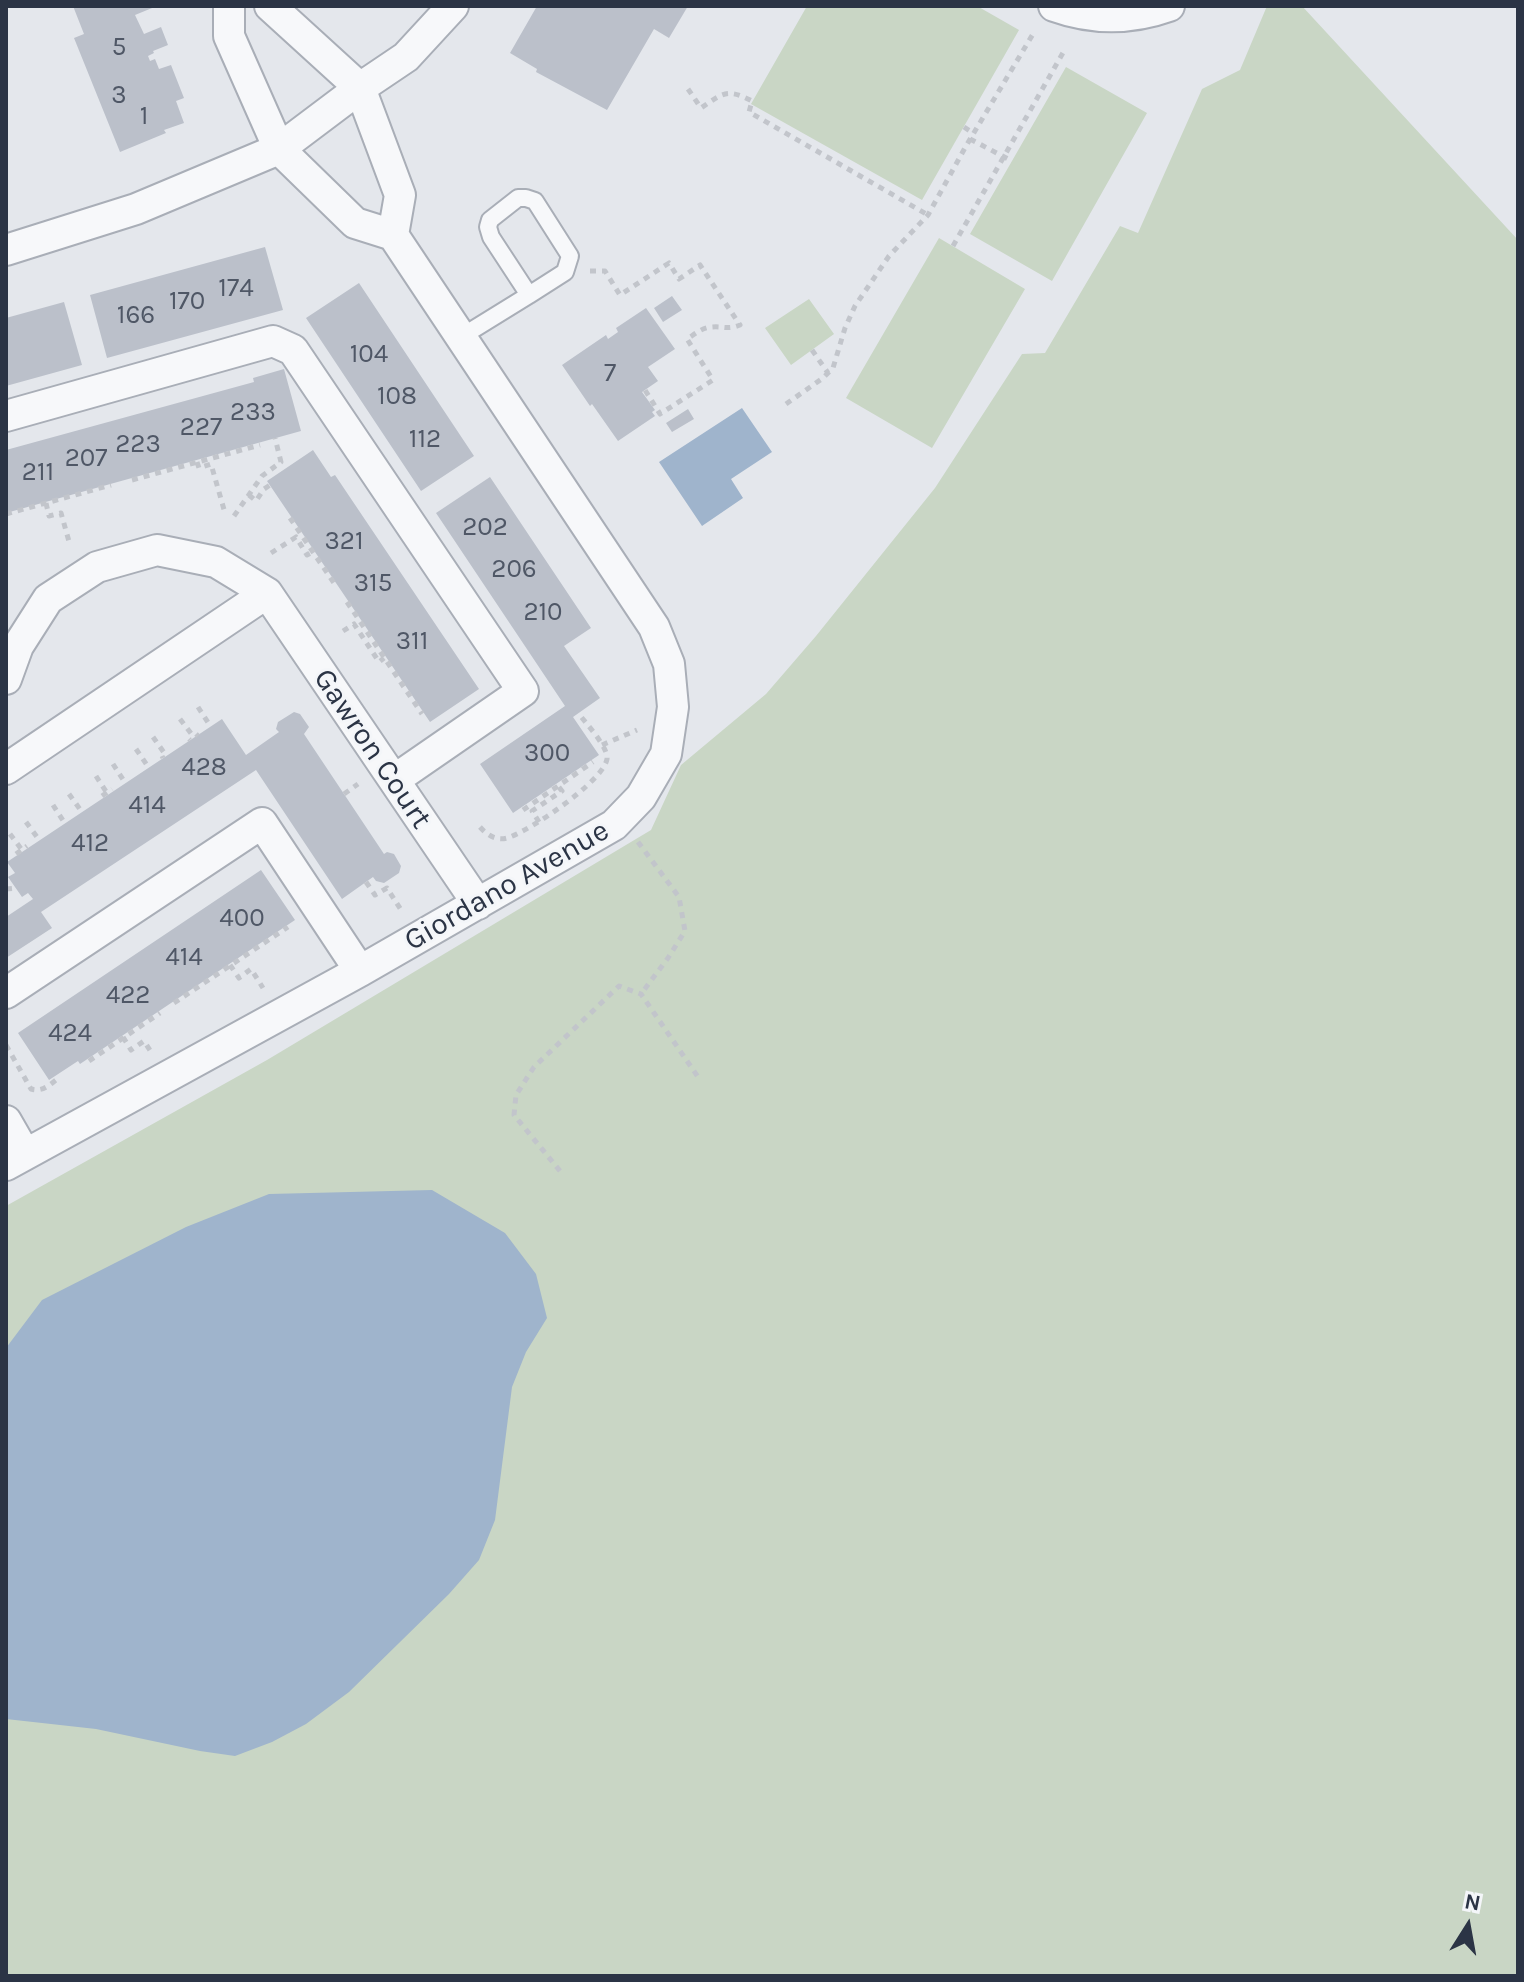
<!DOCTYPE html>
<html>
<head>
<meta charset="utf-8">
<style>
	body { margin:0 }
	#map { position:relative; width:1524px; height:1982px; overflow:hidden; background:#e4e7ec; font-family:Karla,sans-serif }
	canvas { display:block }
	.frame { position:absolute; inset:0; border:8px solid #2b3445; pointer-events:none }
	.north { position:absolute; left:1428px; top:1886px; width:80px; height:80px; -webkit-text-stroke:6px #f4f6f9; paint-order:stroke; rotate:11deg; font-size:22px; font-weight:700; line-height:32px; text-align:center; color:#2b3445 }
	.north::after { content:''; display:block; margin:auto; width:28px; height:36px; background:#2b3445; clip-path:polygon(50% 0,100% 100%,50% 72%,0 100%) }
</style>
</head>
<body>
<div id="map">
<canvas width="1524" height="1982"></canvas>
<div class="frame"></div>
<div class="north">N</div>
</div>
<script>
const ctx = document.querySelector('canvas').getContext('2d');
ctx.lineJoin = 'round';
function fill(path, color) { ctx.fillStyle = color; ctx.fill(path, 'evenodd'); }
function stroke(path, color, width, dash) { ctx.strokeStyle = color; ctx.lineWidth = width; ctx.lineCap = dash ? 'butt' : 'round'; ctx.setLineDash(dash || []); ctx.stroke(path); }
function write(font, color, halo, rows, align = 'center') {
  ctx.font = font + ' Karla,sans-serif'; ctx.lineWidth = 6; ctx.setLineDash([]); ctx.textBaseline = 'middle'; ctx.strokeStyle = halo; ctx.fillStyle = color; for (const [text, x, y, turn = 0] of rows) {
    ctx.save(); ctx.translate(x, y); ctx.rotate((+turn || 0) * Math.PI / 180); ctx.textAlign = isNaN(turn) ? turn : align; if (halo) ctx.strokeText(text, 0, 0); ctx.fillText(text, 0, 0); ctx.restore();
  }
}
const green = new Path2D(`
	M 807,6 L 977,6 L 1019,30 L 922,200 L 751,104 Z
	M 1267,6 L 1302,6 L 1518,240 L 1518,1976 L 6,1976 L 6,1206 L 267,1060 L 651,830 L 681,765 L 766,694 L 816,636 L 935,488 L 1022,354 L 1045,353 L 1120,226 L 1138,233 L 1202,89 L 1240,70 Z
	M 1066,67 L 1147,113 L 1052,281 L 970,234 Z
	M 939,238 L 1025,289 L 932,448 L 846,398 Z
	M 809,299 L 834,334 L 791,365 L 765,328 Z`);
const water = new Path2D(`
	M 742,408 L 772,452 L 731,479 L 743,498 L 702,526 L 659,462 Z
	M 432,1190 L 505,1233 L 536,1274 L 547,1318 L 526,1352 L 512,1387 L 495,1520 L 479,1560 L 449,1594 L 349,1692 L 306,1724 L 272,1742 L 235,1756 L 200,1751 L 96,1729 L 6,1719 L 6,1348 L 42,1300 L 186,1227 L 269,1194 Z`);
const building = new Path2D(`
	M 73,6 L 157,6 L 135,15 L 144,34 L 161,27 L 168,45 L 153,51 L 154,53 L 148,56 L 150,61 L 155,59 L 159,69 L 171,65 L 184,98 L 176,101 L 184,123 L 164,130 L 166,133 L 120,152 L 74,38 L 84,34 Z
	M 537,6 L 688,6 L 669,38 L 654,29 L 607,110 L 536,72 L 537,69 L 510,53 Z
	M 265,247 L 283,310 L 107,358 L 90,295 Z
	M 359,283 L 474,456 L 421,491 L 306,318 Z
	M 672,296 L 682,310 L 663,322 L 654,308 Z
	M 64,302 L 82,365 L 6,386 L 6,318 Z
	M 646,308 L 675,349 L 648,367 L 658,381 L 642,392 L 655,410 L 652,412 L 655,416 L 618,441 L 592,404 L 590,406 L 562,365 L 606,335 L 608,339 L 618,332 L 616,328 Z
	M 284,369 L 301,431 L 6,513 L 6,450 L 254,382 L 253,378 Z
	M 688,409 L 694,419 L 672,432 L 666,423 Z
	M 313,450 L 331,477 L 335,475 L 479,689 L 430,722 L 267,481 Z
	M 490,477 L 591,628 L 564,646 L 600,698 L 573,717 L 599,755 L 513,813 L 480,764 L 565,706 L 436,513 Z
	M 294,712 L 300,714 L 309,727 L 304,734 L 384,854 L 387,852 L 394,854 L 401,866 L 399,873 L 384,883 L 376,881 L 373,877 L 342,899 L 256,770 L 41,912 L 52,928 L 6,958 L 6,917 L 33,899 L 28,893 L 22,897 L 8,877 L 15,873 L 7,862 L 222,719 L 246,755 L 279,732 L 276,729 L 278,722 Z
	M 261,870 L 295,920 L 80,1064 L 78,1061 L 49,1080 L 18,1033 Z`);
const path = new Path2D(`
	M 688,89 L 701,108 C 723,93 727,88 752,101 L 749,112 L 928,215
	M 964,127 L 973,133
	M 970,139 L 1012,161
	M 953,246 L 1064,51
	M 590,271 L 605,271 L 620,295 L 669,263 L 679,279 L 700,265 L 740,325 C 727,330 724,326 712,327 C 703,327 695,334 687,339 L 713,380 L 660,414 L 645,390
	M 812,350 L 828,373
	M 786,404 L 823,378 L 833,368 L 845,328 L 855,306 L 889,256 L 928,215 L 966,146 L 1033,34
	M 197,462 L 199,468 L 211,464 L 225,513
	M 132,480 L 260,445
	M 249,495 L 256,501 L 264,489 L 270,485
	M 46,503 L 49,516 L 61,513 L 70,545
	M 6,514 L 111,485
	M 234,516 L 262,476 L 281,462 L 275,438
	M 290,518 L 336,586
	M 271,553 L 296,537 L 307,555 L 313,552
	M 347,602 L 422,714
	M 343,631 L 354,624 L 379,662 L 384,658
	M 198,707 L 211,727
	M 180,719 L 193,736
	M 196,734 L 198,736
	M 153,737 L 165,754
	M 189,739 L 190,740
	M 602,745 L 637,730
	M 136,749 L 149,768
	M 162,756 L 163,758
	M 113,764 L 126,784
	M 96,776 L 107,793
	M 69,794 L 82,812
	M 344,794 L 358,784
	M 102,796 L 112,789
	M 53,805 L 64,822
	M 523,810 L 593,762
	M 26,822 L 40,841
	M 539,822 L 532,811 L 562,791 L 558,786
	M 480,827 C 487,835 496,841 507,838 C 528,832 603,782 607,759 C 609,748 585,722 578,713
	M 10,834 L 22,850
	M 638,842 L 679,897 L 685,931 L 668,958 L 641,994
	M 16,854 L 27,846
	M 366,882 L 375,895 L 387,888 L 403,913
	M 6,889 L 16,888
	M 230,965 L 239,978 L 251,969 L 263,988
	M 174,1003 L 288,927
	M 123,1037 L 131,1050 L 144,1041 L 151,1052
	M 6,1045 L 31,1089 C 42,1092 48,1086 56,1080 L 54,1077
	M 89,1061 L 160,1013
	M 560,1171 L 514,1115 L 516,1095 L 534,1067 L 619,986 L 641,994 L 698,1077`);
const lane = new Path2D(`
	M 518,198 L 526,198 L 535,201 L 570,256 L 565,272 L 529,295 L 491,237 L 488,227 L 490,220 Z
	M 461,337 L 529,295`);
const street = new Path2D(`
	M 229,6 L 229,36 L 279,149 L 355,223 L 393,235 L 400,195 L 360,88 L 270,6
	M 1054,6 C 1093,20 1130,20 1169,6
	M 6,250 L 136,209 L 279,149 L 360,88 L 406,57 L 453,6
	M 6,416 L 273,341 L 293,350 L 523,691 L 394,780
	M 6,679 L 18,646 L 48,599 L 97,567 L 157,550 L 216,562 L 267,593 L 478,904
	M 6,769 L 267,593
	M 6,993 L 262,823 L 360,971
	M 6,1121 L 25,1154
	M 6,1165 L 360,971 L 614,825 L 641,797 L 666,754 L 673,707 L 669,664 L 654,627 L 393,235`);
const numberNames = [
	["5",119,48],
	["3",119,96],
	["1",144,117],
	["174",236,289],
	["170",187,302],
	["166",136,316],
	["104",369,355],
	["7",610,374],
	["108",397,397],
	["233",253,413],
	["227",201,428],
	["112",425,440],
	["223",138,445],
	["207",86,459],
	["211",38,473],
	["202",485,528],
	["321",344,542],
	["206",514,570],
	["315",373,584],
	["210",543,613],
	["311",412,642],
	["300",547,754],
	["428",204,768],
	["414",147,806],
	["412",90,844],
	["400",242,919],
	["414",184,958],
	["422",128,996],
	["424",70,1034]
];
const streetNames = [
	["Gawron Court",372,749,56],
	["Giordano Avenue",507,886,-30]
];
fill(green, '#c9d6c5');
fill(water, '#9fb4cc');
fill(building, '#bbc0ca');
stroke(lane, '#a9aeb7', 20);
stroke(street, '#a9aeb7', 34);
stroke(path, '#c2c5cb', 5, [6, 6]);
stroke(lane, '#f7f8fa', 16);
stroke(street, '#f7f8fa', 30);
write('26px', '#4f5766', null, numberNames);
write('30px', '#2b3445', '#f4f6f9', streetNames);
</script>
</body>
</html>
